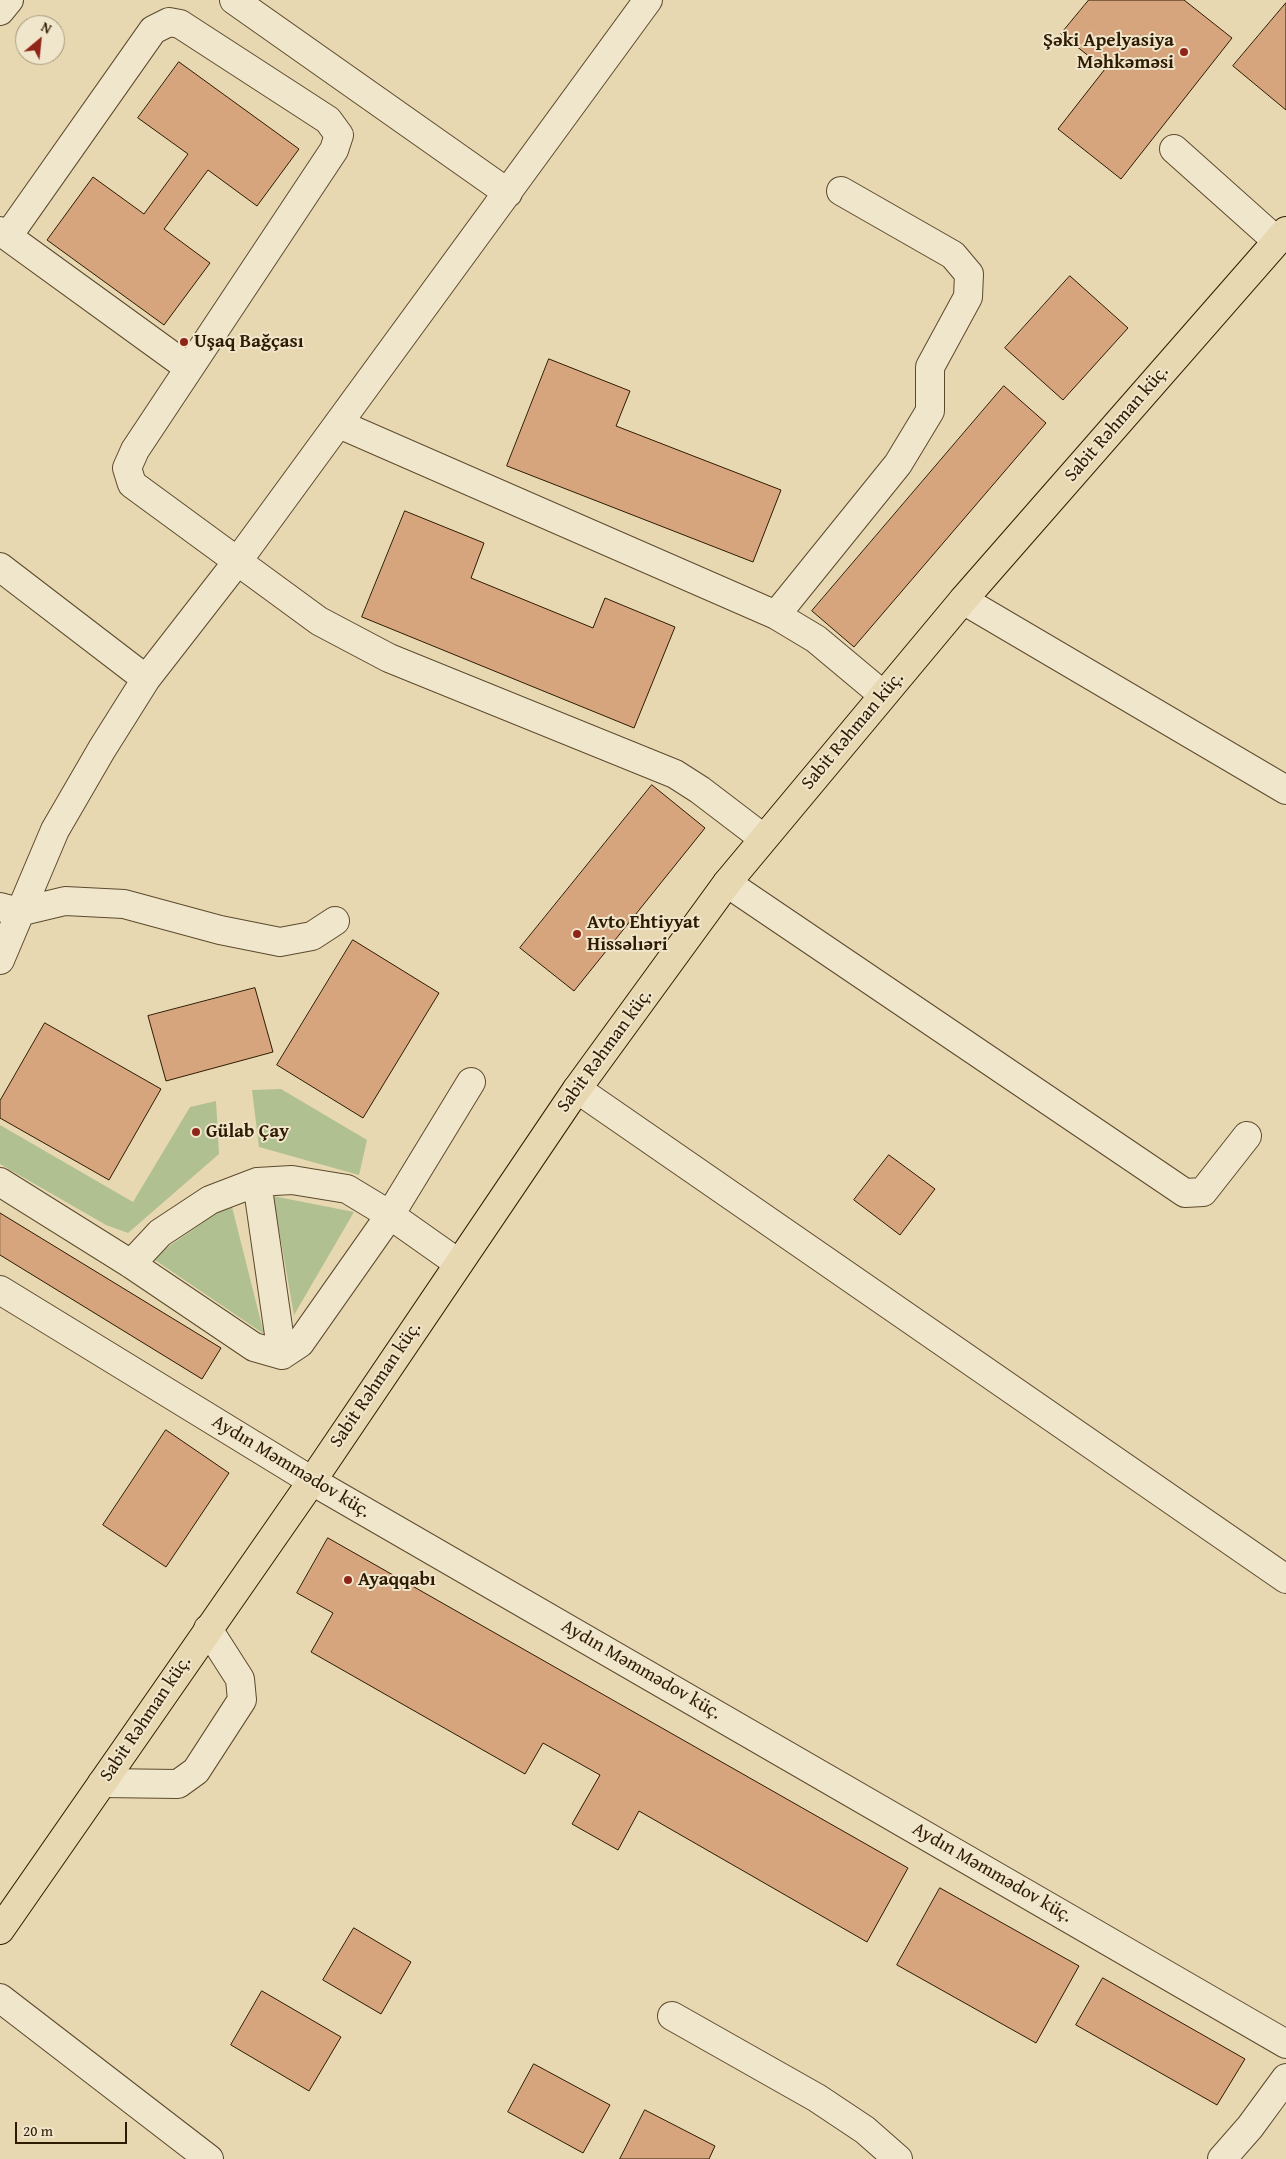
<!DOCTYPE html>
<html>
<head>
<meta charset="utf-8">
<style>
	body { margin:0 }
	#map { position:relative; width:1286px; height:2159px; overflow:hidden; background:#e8d8b1; font-family:"Gentium Book Plus",serif }
	canvas { display:block }
	.north { position:absolute; left:15px; top:15px; width:50px; height:50px; box-sizing:border-box; background:#f0e6cc; border:1px solid #a2957b; border-radius:50%; rotate:28deg; font-size:14px; font-weight:700; line-height:20px; text-align:center; color:#2e1b01 }
	.north::after { content:''; display:block; margin:auto; width:18px; height:22px; background:#8f2418; clip-path:polygon(50% 0,100% 100%,50% 72%,0 100%) }
	.scale { position:absolute; left:15px; top:2122px; width:112px; height:22px; box-sizing:border-box; border:2px solid #2e1b01; border-top:0; padding-left:6px; font-size:15px; line-height:18px; white-space:nowrap; color:#2e1b01; -webkit-text-stroke:4px #f0e6cc; paint-order:stroke }
</style>
</head>
<body>
<div id="map">
<canvas width="1286" height="2159"></canvas>
<div class="north">N</div>
<div class="scale">20 m</div>
</div>
<script>
const ctx = document.querySelector('canvas').getContext('2d');
ctx.lineJoin = 'round';
function fill(path, color) { ctx.fillStyle = color; ctx.fill(path, 'evenodd'); }
function stroke(path, color, width, dash) { ctx.strokeStyle = color; ctx.lineWidth = width; ctx.lineCap = dash ? 'butt' : 'round'; ctx.setLineDash(dash || []); ctx.stroke(path); }
function write(font, color, halo, rows, align = 'center') {
  ctx.font = font + ' "Gentium Book Plus",serif'; ctx.lineWidth = 4; ctx.setLineDash([]); ctx.textBaseline = 'middle'; ctx.strokeStyle = halo; ctx.fillStyle = color; for (const [text, x, y, turn = 0] of rows) {
    ctx.save(); ctx.translate(x, y); ctx.rotate((+turn || 0) * Math.PI / 180); ctx.textAlign = isNaN(turn) ? turn : align; if (halo) ctx.strokeText(text, 0, 0); ctx.fillText(text, 0, 0); ctx.restore();
  }
}
const green = new Path2D(`
	M 281,1089 L 367,1140 L 359,1175 L 259,1147 L 252,1090 Z
	M 216,1101 L 219,1154 L 128,1233 L 106,1225 L 0,1164 L 0,1125 L 133,1202 L 190,1107 Z
	M 273,1196 L 354,1212 L 294,1315 Z
	M 231,1203 L 264,1334 L 152,1258 Z`);
const building = new Path2D(`
	M 1089,0 L 1184,0 L 1232,38 L 1121,179 L 1058,129 L 1105,69 L 1061,34 Z
	M 1286,3 L 1286,110 L 1233,66 Z
	M 179,62 L 299,149 L 257,206 L 208,170 L 164,229 L 210,263 L 164,325 L 47,240 L 93,177 L 144,214 L 188,154 L 138,118 Z
	M 1070,276 L 1128,328 L 1063,400 L 1005,348 Z
	M 549,359 L 630,391 L 616,426 L 781,490 L 753,562 L 507,466 Z
	M 1004,386 L 1046,423 L 854,647 L 812,611 Z
	M 405,511 L 484,543 L 471,578 L 593,628 L 605,598 L 675,627 L 634,728 L 362,617 Z
	M 652,785 L 705,828 L 574,991 L 520,948 Z
	M 353,940 L 439,993 L 363,1118 L 277,1065 Z
	M 255,988 L 273,1052 L 166,1081 L 148,1016 Z
	M 45,1023 L 161,1089 L 109,1180 L 0,1118 L 0,1101 Z
	M 889,1155 L 935,1189 L 900,1235 L 854,1200 Z
	M 0,1213 L 221,1348 L 202,1379 L 0,1255 Z
	M 166,1430 L 229,1473 L 166,1567 L 103,1525 Z
	M 328,1538 L 908,1868 L 867,1942 L 639,1811 L 618,1850 L 572,1824 L 600,1775 L 543,1743 L 525,1774 L 311,1652 L 333,1613 L 297,1593 Z
	M 940,1888 L 1079,1966 L 1036,2043 L 897,1965 Z
	M 354,1928 L 411,1962 L 381,2014 L 323,1980 Z
	M 1103,1978 L 1245,2059 L 1217,2105 L 1076,2025 Z
	M 262,1991 L 341,2037 L 309,2091 L 231,2045 Z
	M 534,2064 L 610,2105 L 583,2153 L 508,2112 Z
	M 645,2110 L 715,2146 L 709,2159 L 620,2159 Z`);
const minor = new Path2D(`
	M 234,0 L 508,193
	M 0,11 L 9,0
	M 1174,149 L 1277,241
	M 0,231 L 189,368
	M 8,236 L 153,30 L 169,22 L 180,24 L 328,120 L 339,135 L 334,150 L 135,450 L 127,468 L 132,484 L 319,621 L 389,658 L 675,774 L 700,790 L 763,838
	M 339,424 L 776,615 L 816,639 L 883,695
	M 0,567 L 146,679
	M 963,600 L 1286,790
	M 776,615 L 898,464 L 930,411 L 930,367 L 968,297 L 969,274 L 953,255 L 841,191
	M 727,883 L 1185,1193 L 1203,1192 L 1247,1136
	M 0,907 L 19,912 L 65,901 L 124,904 L 220,930 L 280,942 L 312,936 L 335,921
	M 0,960 L 55,830 L 102,749 L 146,679 L 237,562 L 648,0
	M 577,1089 L 1286,1579
	M 0,1182 L 131,1264 L 254,1347 L 282,1355 L 300,1343 L 390,1215 L 471,1082
	M 257,1182 L 282,1355
	M 131,1264 L 160,1233 L 210,1200 L 257,1182 L 292,1180 L 347,1189 L 390,1215 L 458,1263
	M 0,1290 L 312,1481 L 1286,2044
	M 102,1783 L 178,1784 L 196,1771 L 242,1700 L 240,1679 L 208,1629
	M 0,1998 L 209,2159
	M 672,2016 L 817,2098 L 865,2130 L 898,2159
	M 1222,2159 L 1250,2127 L 1286,2078`);
const major = new Path2D(`
	M 0,1930 L 312,1481 L 577,1089 L 727,883 L 963,600 L 1286,231`);
const markers = [
	[1184,52,5,"#8f2418"],
	[184,342,5,"#8f2418"],
	[577,934,5,"#8f2418"],
	[196,1132,5,"#8f2418"],
	[348,1580,5,"#8f2418"]
];
const poiNames = [
	["Şəki Apelyasiya",1174,41,"right"],
	["Məhkəməsi",1174,63,"right"],
	["Uşaq Bağçası",194,342],
	["Avto Ehtiyyat",587,923],
	["Hissəlıəri",587,945],
	["Gülab Çay",206,1132],
	["Ayaqqabı",358,1580]
];
const streetNames = [
	["Sabit Rəhman küç.",1117,424,-49],
	["Sabit Rəhman küç.",853,731,-50],
	["Sabit Rəhman küç.",605,1051,-54],
	["Sabit Rəhman küç.",376,1385,-56],
	["Aydın Məmmədov küç.",291,1467,31],
	["Aydın Məmmədov küç.",641,1670,30],
	["Sabit Rəhman küç.",146,1719,-56],
	["Aydın Məmmədov küç.",992,1873,30]
];
fill(green, '#b0c090');
fill(building, '#d6a57e');
stroke(building, '#2e1b01', 1);
stroke(minor, '#5c4a2d', 30);
stroke(major, '#2e1b01', 30);
stroke(minor, '#f0e6cc', 28);
stroke(major, '#e8d8b1', 28);
for (const [x, y, r, color] of markers) { const dot = new Path2D(); dot.arc(x, y, r, 0, 2 * Math.PI); ctx.fillStyle = color; ctx.fill(dot); stroke(dot, '#f0e6cc', 2); }
write('bold 19px', '#2e1b01', '#f0e6cc', poiNames, 'left');
write('19px', '#2e1b01', '#f0e6cc', streetNames);
</script>
</body>
</html>
